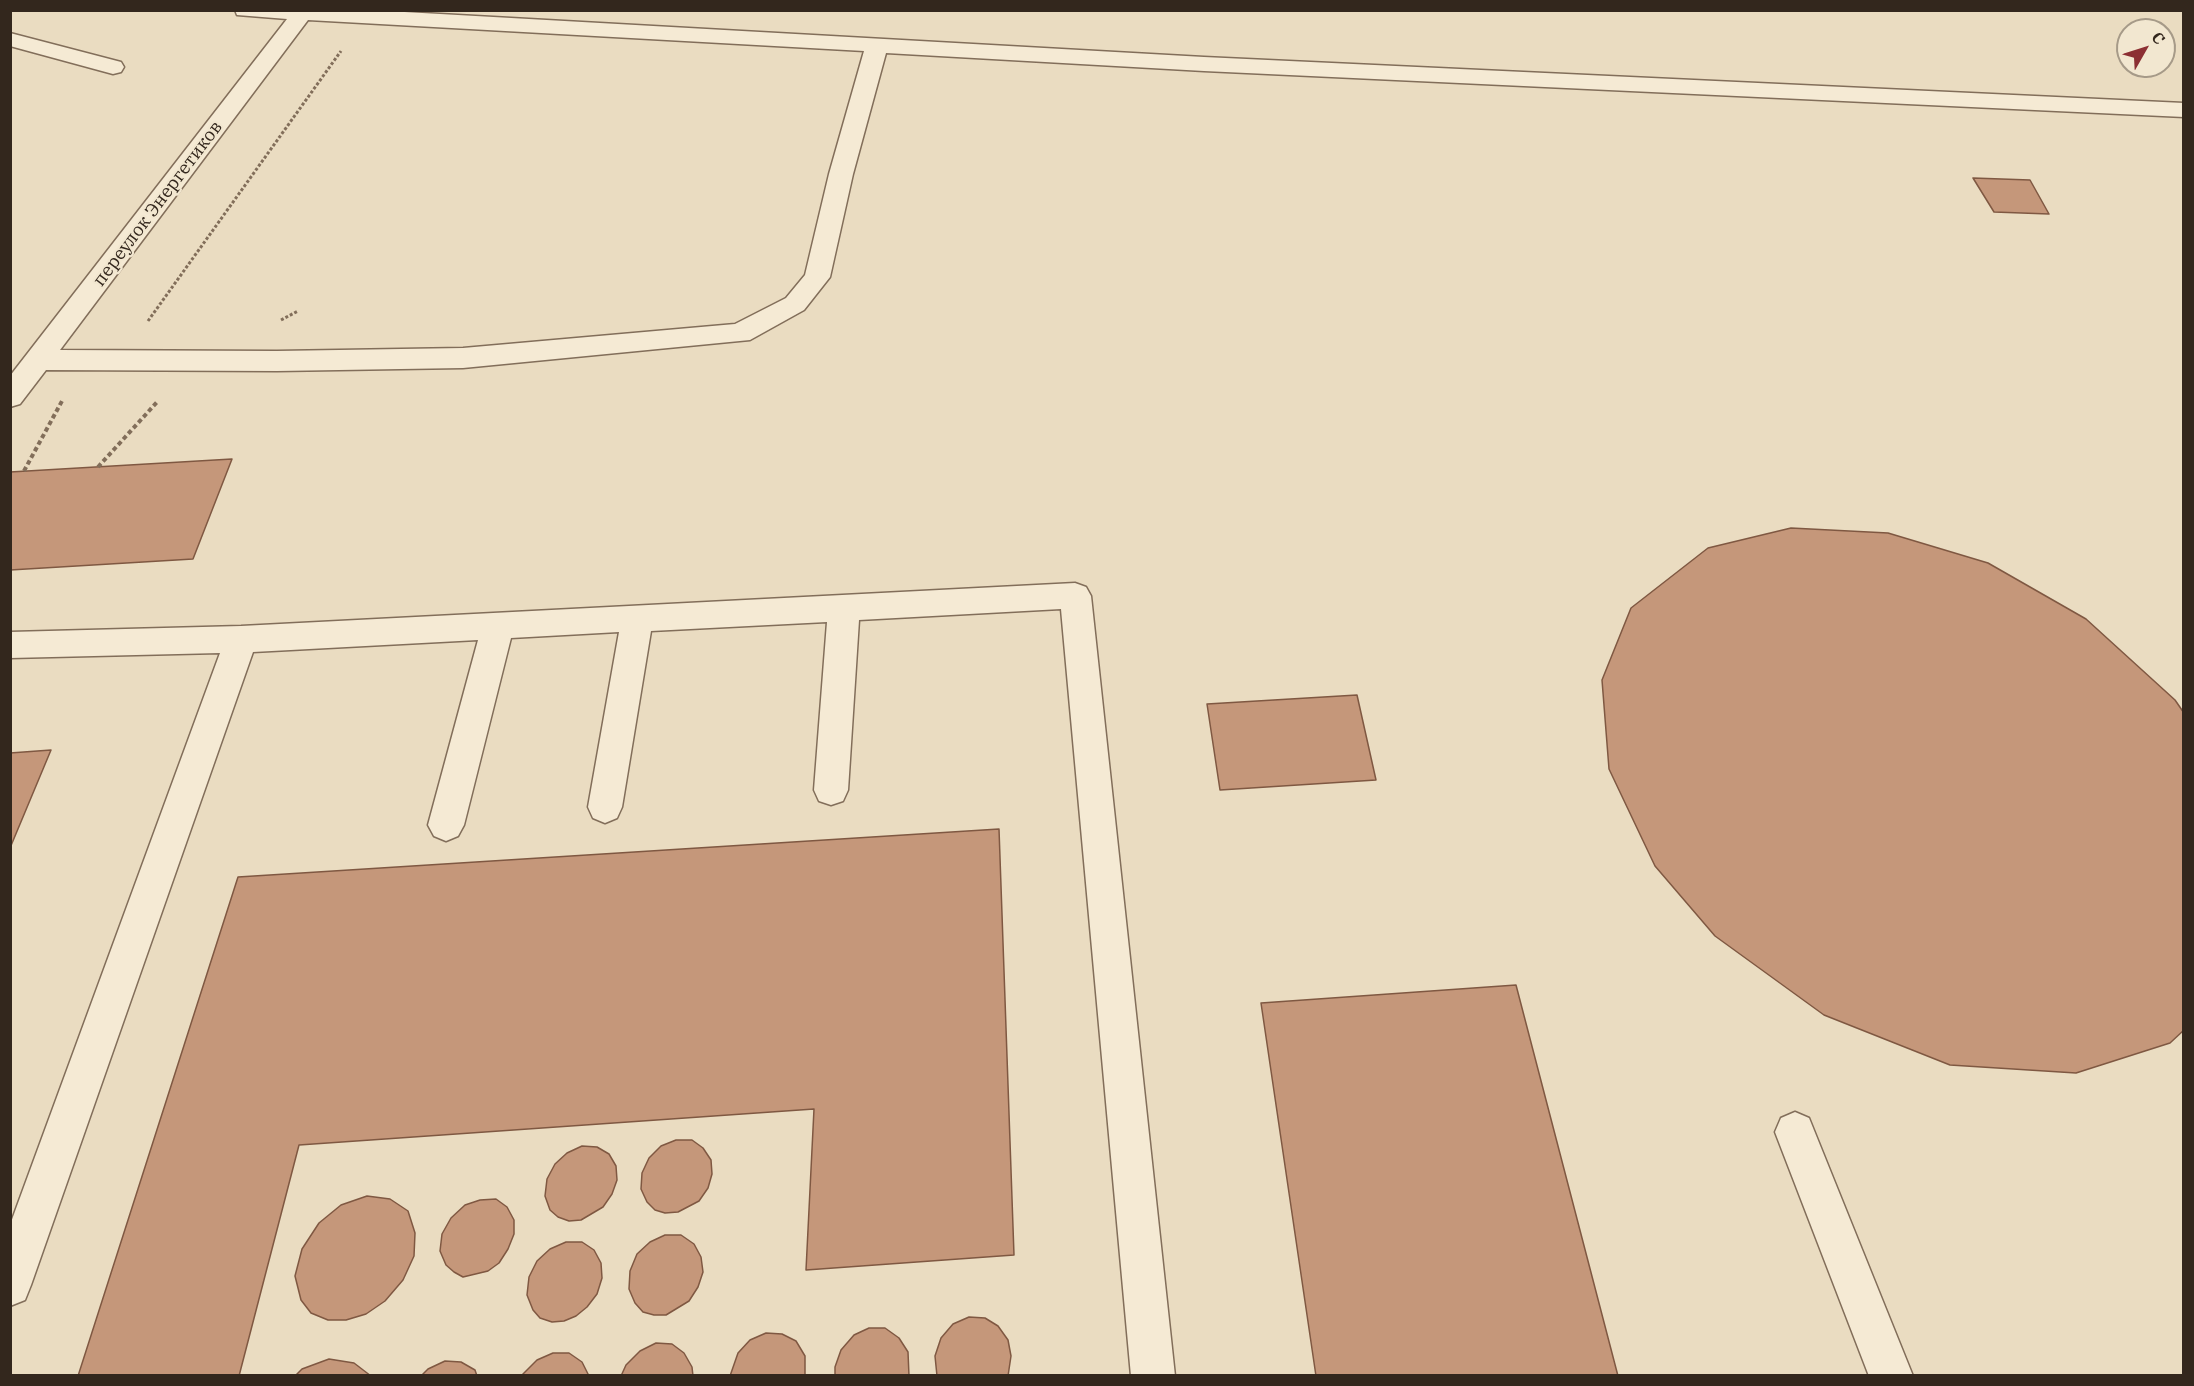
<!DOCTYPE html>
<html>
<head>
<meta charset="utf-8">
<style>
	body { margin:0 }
	#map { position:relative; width:2194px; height:1386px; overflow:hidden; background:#eadcc1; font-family:"IBM Plex Serif",serif }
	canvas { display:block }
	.frame { position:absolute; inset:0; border:12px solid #33271d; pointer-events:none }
	.north { position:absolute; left:2116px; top:18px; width:60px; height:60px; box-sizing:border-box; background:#f2e7d0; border:2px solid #a69a88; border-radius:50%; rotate:51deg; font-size:16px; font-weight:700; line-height:24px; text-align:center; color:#33271d }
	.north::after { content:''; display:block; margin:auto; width:21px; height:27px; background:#8c2f33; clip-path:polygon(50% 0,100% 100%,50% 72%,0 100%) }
</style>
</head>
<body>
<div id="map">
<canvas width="2194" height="1386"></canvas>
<div class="frame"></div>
<div class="north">С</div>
</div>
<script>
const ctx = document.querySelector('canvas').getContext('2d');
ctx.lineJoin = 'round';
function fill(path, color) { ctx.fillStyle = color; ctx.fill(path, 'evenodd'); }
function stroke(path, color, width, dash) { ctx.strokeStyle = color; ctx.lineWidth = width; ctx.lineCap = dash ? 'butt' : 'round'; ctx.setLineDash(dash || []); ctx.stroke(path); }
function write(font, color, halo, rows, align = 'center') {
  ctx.font = font + ' "IBM Plex Serif",serif'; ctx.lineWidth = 4.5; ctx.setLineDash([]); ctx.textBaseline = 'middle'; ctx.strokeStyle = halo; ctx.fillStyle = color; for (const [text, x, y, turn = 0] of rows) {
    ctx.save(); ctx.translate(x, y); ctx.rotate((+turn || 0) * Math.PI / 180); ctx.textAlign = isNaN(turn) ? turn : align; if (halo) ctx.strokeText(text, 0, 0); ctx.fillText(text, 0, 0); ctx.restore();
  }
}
const building = new Path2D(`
	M 1973,178 L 2030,180 L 2049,214 L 1994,212 Z
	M 232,459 L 193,559 L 10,570 L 10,472 Z
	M 1791,528 L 1888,533 L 1988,563 L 2086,619 L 2175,700 L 2184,713 L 2184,1030 L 2170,1043 L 2076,1073 L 1950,1065 L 1824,1015 L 1715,936 L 1655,866 L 1609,769 L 1602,680 L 1631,608 L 1708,548 Z
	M 1357,695 L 1376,780 L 1220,790 L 1207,704 Z
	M 51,750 L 10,848 L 10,753 Z
	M 999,829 L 1014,1255 L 806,1270 L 814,1109 L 299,1145 L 239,1376 L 78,1376 L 238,877 Z
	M 1516,985 L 1618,1376 L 1316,1376 L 1261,1003 Z
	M 676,1140 L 692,1140 L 703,1148 L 711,1160 L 712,1174 L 708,1188 L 699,1201 L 678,1212 L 665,1213 L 655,1210 L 647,1202 L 641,1189 L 642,1173 L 649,1158 L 661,1146 Z
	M 582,1146 L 597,1147 L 609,1154 L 616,1166 L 617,1180 L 612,1194 L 603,1207 L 581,1220 L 569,1221 L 558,1217 L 550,1210 L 545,1196 L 547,1179 L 555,1164 L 567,1153 Z
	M 367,1196 L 390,1199 L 408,1211 L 415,1233 L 414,1256 L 403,1280 L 385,1301 L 366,1314 L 346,1320 L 328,1320 L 311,1313 L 301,1300 L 295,1276 L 302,1249 L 319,1223 L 341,1205 Z
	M 496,1199 L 507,1207 L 514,1220 L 514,1234 L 508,1249 L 499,1263 L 488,1271 L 463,1277 L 454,1272 L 446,1265 L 440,1251 L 442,1234 L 451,1218 L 465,1205 L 480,1200 Z
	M 665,1235 L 681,1235 L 694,1244 L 701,1257 L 703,1272 L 698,1287 L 689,1301 L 666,1315 L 654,1315 L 643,1312 L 635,1303 L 629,1289 L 630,1271 L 637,1254 L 650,1242 Z
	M 566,1242 L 582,1242 L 594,1250 L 601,1263 L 602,1278 L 597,1294 L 587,1307 L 576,1316 L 564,1321 L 552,1322 L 540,1318 L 533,1310 L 527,1295 L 529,1277 L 537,1261 L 550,1249 Z
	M 969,1317 L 985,1318 L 998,1326 L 1008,1340 L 1011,1356 L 1008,1376 L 937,1376 L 935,1356 L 941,1338 L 953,1324 Z
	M 869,1328 L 885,1328 L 899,1338 L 908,1352 L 909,1376 L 835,1376 L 835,1367 L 841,1350 L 854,1335 Z
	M 766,1333 L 782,1334 L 796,1341 L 805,1356 L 805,1376 L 730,1376 L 738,1353 L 750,1340 Z
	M 656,1343 L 672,1344 L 684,1353 L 692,1367 L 693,1376 L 621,1376 L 626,1365 L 640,1351 Z
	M 553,1353 L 569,1353 L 582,1362 L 589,1376 L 521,1376 L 537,1360 Z
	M 329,1359 L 354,1363 L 371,1376 L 295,1376 L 302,1369 Z
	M 445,1361 L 461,1362 L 475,1370 L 477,1376 L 421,1376 L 428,1369 Z`);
const pathFar1 = new Path2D(`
	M 281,320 L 298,311
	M 148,321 L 341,51`);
const path = new Path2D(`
	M 98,467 L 158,401
	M 24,471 L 62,401`);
const minor = new Path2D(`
	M 235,10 L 369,10 L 1204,57 L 2184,103 L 2184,117 L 1204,71 L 886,53 L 853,174 L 830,277 L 804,310 L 750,340 L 463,368 L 277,371 L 46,370 L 20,404 L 10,407 L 10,376 L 287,19 L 237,15 ZM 308,20 L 864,51 L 829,174 L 805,275 L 786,298 L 735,324 L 463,348 L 277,351 L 60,350 Z
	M 10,33 L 121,62 L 124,67 L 121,72 L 113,74 L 10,46 Z
	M 1075,583 L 1086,587 L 1091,596 L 1175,1376 L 1131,1376 L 1061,609 L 859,620 L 848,790 L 843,801 L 831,805 L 819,801 L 814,790 L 827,622 L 651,631 L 622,807 L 617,818 L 605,823 L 593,818 L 588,807 L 619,632 L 511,638 L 464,825 L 458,836 L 446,841 L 434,836 L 428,825 L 478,640 L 253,652 L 31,1285 L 25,1300 L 10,1306 L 10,1225 L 220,653 L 10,658 L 10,632 L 241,626 Z
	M 1795,1112 L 1809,1118 L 1913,1376 L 1869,1376 L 1775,1132 L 1781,1118 Z`);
const farStreetnames = [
	["переулок Энергетиков",158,204,-53]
];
fill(building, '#c5977a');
stroke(building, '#7f5842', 1.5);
stroke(minor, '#826e5a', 3);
stroke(pathFar1, '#826e5a', 3, [3, 2]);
stroke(path, '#826e5a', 4, [4.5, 3]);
fill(minor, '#f5ead4');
write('18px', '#33271d', '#f2e7d0', farStreetnames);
</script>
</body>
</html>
